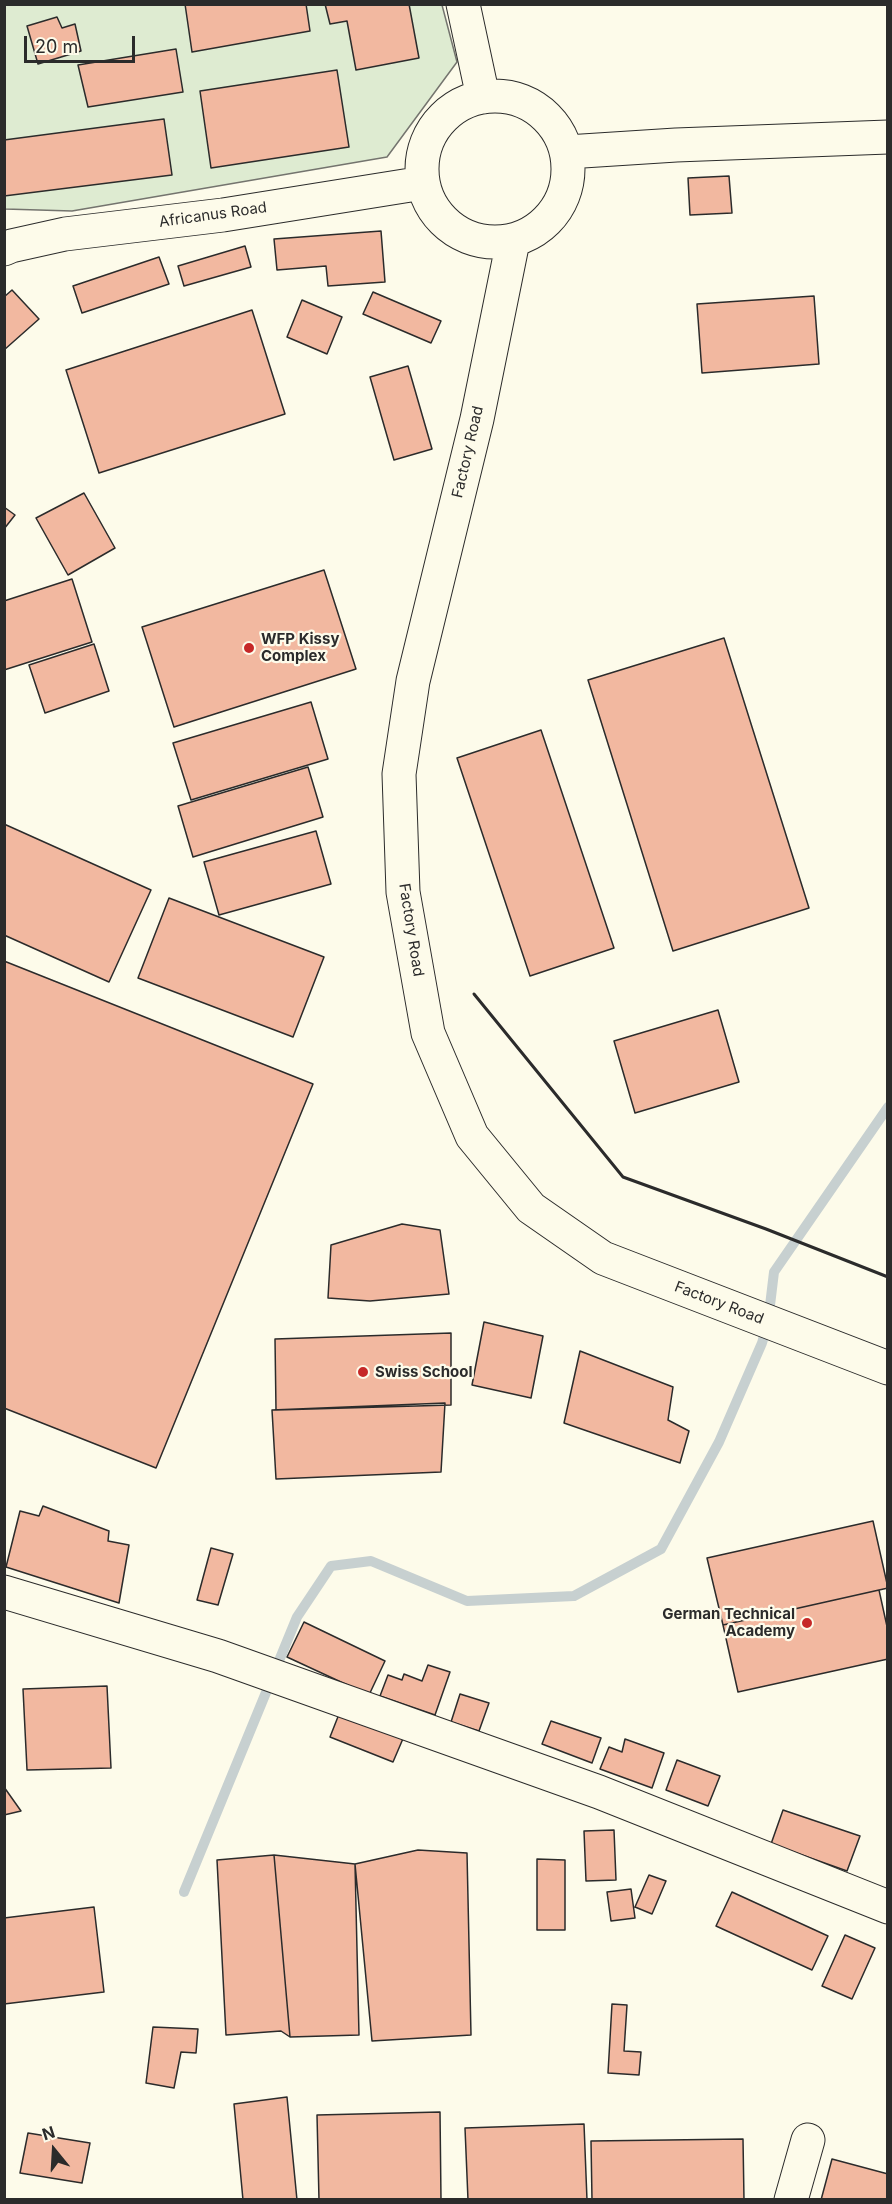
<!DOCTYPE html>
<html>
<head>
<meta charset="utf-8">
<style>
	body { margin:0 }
	#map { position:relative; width:892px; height:2204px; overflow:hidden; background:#fdfbea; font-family:Inter,sans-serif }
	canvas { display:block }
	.frame { position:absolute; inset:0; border:6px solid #2b2b2b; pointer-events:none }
	.north { position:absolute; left:24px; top:2120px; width:60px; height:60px; -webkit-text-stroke:4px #fdfbea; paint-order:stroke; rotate:342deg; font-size:16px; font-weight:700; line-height:24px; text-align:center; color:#2b2b2b }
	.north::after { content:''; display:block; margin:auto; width:21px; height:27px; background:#2b2b2b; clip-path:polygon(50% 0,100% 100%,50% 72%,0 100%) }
	.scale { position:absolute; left:24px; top:36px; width:111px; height:27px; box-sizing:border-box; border:3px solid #2b2b2b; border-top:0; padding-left:8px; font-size:18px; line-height:21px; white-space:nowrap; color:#2b2b2b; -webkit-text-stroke:4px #fdfbea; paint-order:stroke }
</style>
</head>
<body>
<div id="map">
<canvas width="892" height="2204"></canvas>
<div class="frame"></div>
<div class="north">N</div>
<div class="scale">20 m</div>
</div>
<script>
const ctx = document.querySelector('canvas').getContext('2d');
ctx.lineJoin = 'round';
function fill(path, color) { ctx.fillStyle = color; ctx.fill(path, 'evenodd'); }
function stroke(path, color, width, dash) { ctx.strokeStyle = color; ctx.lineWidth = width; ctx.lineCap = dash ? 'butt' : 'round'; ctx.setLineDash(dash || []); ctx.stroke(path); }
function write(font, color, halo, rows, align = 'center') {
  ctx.font = font + ' Inter,sans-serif'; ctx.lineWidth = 4.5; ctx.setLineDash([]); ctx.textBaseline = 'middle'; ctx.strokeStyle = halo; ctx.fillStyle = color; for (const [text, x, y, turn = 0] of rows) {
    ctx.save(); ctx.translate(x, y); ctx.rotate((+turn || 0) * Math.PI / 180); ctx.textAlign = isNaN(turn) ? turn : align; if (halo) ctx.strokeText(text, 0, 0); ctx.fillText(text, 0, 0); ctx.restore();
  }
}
const green = new Path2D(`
	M 5,5 L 442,5 L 457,62 L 387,157 L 72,211 L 5,209 Z`);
const stream = new Path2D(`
	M 184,1892 L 297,1617 L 331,1566 L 371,1561 L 467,1601 L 574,1596 L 661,1549 L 719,1442 L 762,1343 L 768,1322 L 774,1272 L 888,1107`);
const building = new Path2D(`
	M 185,4 L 306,4 L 310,31 L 192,52 Z
	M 325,4 L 409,4 L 419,58 L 356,70 L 347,21 L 330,24 Z
	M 57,17 L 62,28 L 75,24 L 81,51 L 38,64 L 27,26 Z
	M 176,49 L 183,92 L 88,107 L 78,65 Z
	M 337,70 L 349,147 L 211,168 L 200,91 Z
	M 164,119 L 172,175 L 4,196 L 4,140 Z
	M 729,176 L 732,213 L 690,215 L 688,178 Z
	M 381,231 L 385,282 L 328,286 L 326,266 L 277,270 L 274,239 Z
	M 245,246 L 251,267 L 184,286 L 178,266 Z
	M 159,257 L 169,284 L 82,313 L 73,286 Z
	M 12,290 L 39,319 L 4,350 L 4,297 Z
	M 373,292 L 441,321 L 431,343 L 363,314 Z
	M 814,296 L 819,364 L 702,373 L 697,304 Z
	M 302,300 L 342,317 L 327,354 L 287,337 Z
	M 252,310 L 285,414 L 99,473 L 66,370 Z
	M 408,366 L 432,449 L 394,460 L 370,377 Z
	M 84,493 L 115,548 L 68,575 L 36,518 Z
	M 4,507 L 15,515 L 4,529 Z
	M 324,570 L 356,669 L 174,727 L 142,627 Z
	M 72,579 L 92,642 L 4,670 L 4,601 Z
	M 724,638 L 809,908 L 673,951 L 588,680 Z
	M 94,644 L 109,691 L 45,713 L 29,665 Z
	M 311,702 L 328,759 L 191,800 L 173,743 Z
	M 541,730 L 614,948 L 530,976 L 457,758 Z
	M 308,767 L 323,817 L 193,857 L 178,806 Z
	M 4,824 L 151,890 L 109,982 L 4,935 Z
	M 316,831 L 331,884 L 219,915 L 204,862 Z
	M 169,898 L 324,957 L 293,1037 L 138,978 Z
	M 4,961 L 313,1084 L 156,1468 L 4,1408 Z
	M 718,1010 L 739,1082 L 635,1113 L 614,1041 Z
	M 402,1224 L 440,1230 L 449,1294 L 370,1301 L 328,1298 L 331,1245 Z
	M 484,1322 L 543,1336 L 531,1398 L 472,1385 Z
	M 451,1333 L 451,1405 L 276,1410 L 275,1339 Z
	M 580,1351 L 673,1387 L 668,1420 L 689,1431 L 680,1463 L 564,1423 Z
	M 445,1403 L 441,1472 L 276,1479 L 272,1410 Z
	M 43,1506 L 109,1531 L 108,1541 L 129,1545 L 119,1603 L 6,1567 L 20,1511 L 39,1516 Z
	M 873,1521 L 888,1588 L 723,1625 L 707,1558 Z
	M 211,1548 L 233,1554 L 218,1605 L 197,1600 Z
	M 879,1590 L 888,1631 L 888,1659 L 738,1692 L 723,1625 Z
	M 304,1622 L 385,1661 L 369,1695 L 287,1657 Z
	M 428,1665 L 450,1672 L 435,1715 L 380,1696 L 388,1675 L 402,1680 L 404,1674 L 422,1681 Z
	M 107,1686 L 111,1768 L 27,1770 L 23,1689 Z
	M 460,1694 L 489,1703 L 479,1731 L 451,1722 Z
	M 341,1709 L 405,1734 L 393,1762 L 330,1737 Z
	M 551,1721 L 601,1738 L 592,1763 L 542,1744 Z
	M 625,1739 L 664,1753 L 652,1788 L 600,1769 L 609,1747 L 622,1752 Z
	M 677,1760 L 720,1776 L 708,1806 L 666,1790 Z
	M 4,1787 L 21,1811 L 4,1815 Z
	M 783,1810 L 860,1836 L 847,1871 L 771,1844 Z
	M 614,1830 L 616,1880 L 586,1881 L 584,1831 Z
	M 418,1850 L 467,1853 L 471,2035 L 372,2041 L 355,1864 Z
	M 274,1855 L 290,2037 L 281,2031 L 226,2035 L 217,1860 Z
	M 274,1855 L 355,1864 L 359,2035 L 290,2037 Z
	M 537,1859 L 565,1860 L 565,1930 L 537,1930 Z
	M 649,1875 L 666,1881 L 652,1914 L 635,1907 Z
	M 631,1889 L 635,1918 L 611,1921 L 607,1892 Z
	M 732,1892 L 828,1936 L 812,1970 L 716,1926 Z
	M 94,1907 L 104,1992 L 4,2004 L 4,1918 Z
	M 845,1935 L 875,1948 L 852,1999 L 822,1986 Z
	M 612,2004 L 627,2005 L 624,2051 L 641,2052 L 639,2075 L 608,2073 Z
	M 153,2027 L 198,2029 L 196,2053 L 181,2052 L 174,2088 L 146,2083 Z
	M 287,2097 L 297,2200 L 243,2200 L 234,2104 Z
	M 440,2112 L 441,2200 L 319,2200 L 317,2115 Z
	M 584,2124 L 587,2200 L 468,2200 L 465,2128 Z
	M 28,2133 L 90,2143 L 82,2183 L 20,2173 Z
	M 743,2139 L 744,2200 L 592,2200 L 591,2141 Z
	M 832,2159 L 888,2174 L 888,2200 L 821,2200 Z`);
const minor = new Path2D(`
	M 463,4 L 483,97
	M422 169a73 73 0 1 1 146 0a73 73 0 1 1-146 0Z
	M 567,152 L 676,145 L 888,137
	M 513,241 L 477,419 L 413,681 L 399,774 L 403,892 L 428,1033 L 472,1136 L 531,1208 L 603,1258 L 888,1368
	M 4,249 L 11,246 L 65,234 L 223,215 L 423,183
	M 4,1592 L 218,1656 L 599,1792 L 888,1907
	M 791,2200 L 808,2140`);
const wall = new Path2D(`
	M 474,994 L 623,1177 L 766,1229 L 888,1277`);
const markers = [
	[249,648,6,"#c62828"],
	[363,1372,6,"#c62828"],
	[807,1623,6,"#c62828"]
];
const streetNames = [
	["Africanus Road",213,215,-8],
	["Factory Road",468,452,-77],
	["Factory Road",411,930,81],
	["Factory Road",719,1303,21]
];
const poiNames = [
	["WFP Kissy",261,639],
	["Complex",261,656],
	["Swiss School",375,1372],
	["German Technical",795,1614,"right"],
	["Academy",795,1631,"right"]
];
fill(green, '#deebd1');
stroke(green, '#74746e', 1.5);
stroke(stream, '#c7d0d0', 10);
fill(building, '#f2b8a0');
stroke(building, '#2b2b2b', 1.5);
stroke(minor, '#2b2b2b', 35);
stroke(minor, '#fdfbea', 33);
stroke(wall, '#2b2b2b', 3);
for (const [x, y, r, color] of markers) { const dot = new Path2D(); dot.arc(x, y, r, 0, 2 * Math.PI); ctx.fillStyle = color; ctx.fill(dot); stroke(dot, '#fdfbea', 2); }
write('15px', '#2b2b2b', '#fdfbea', streetNames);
write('bold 15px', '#2b2b2b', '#fdfbea', poiNames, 'left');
</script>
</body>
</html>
